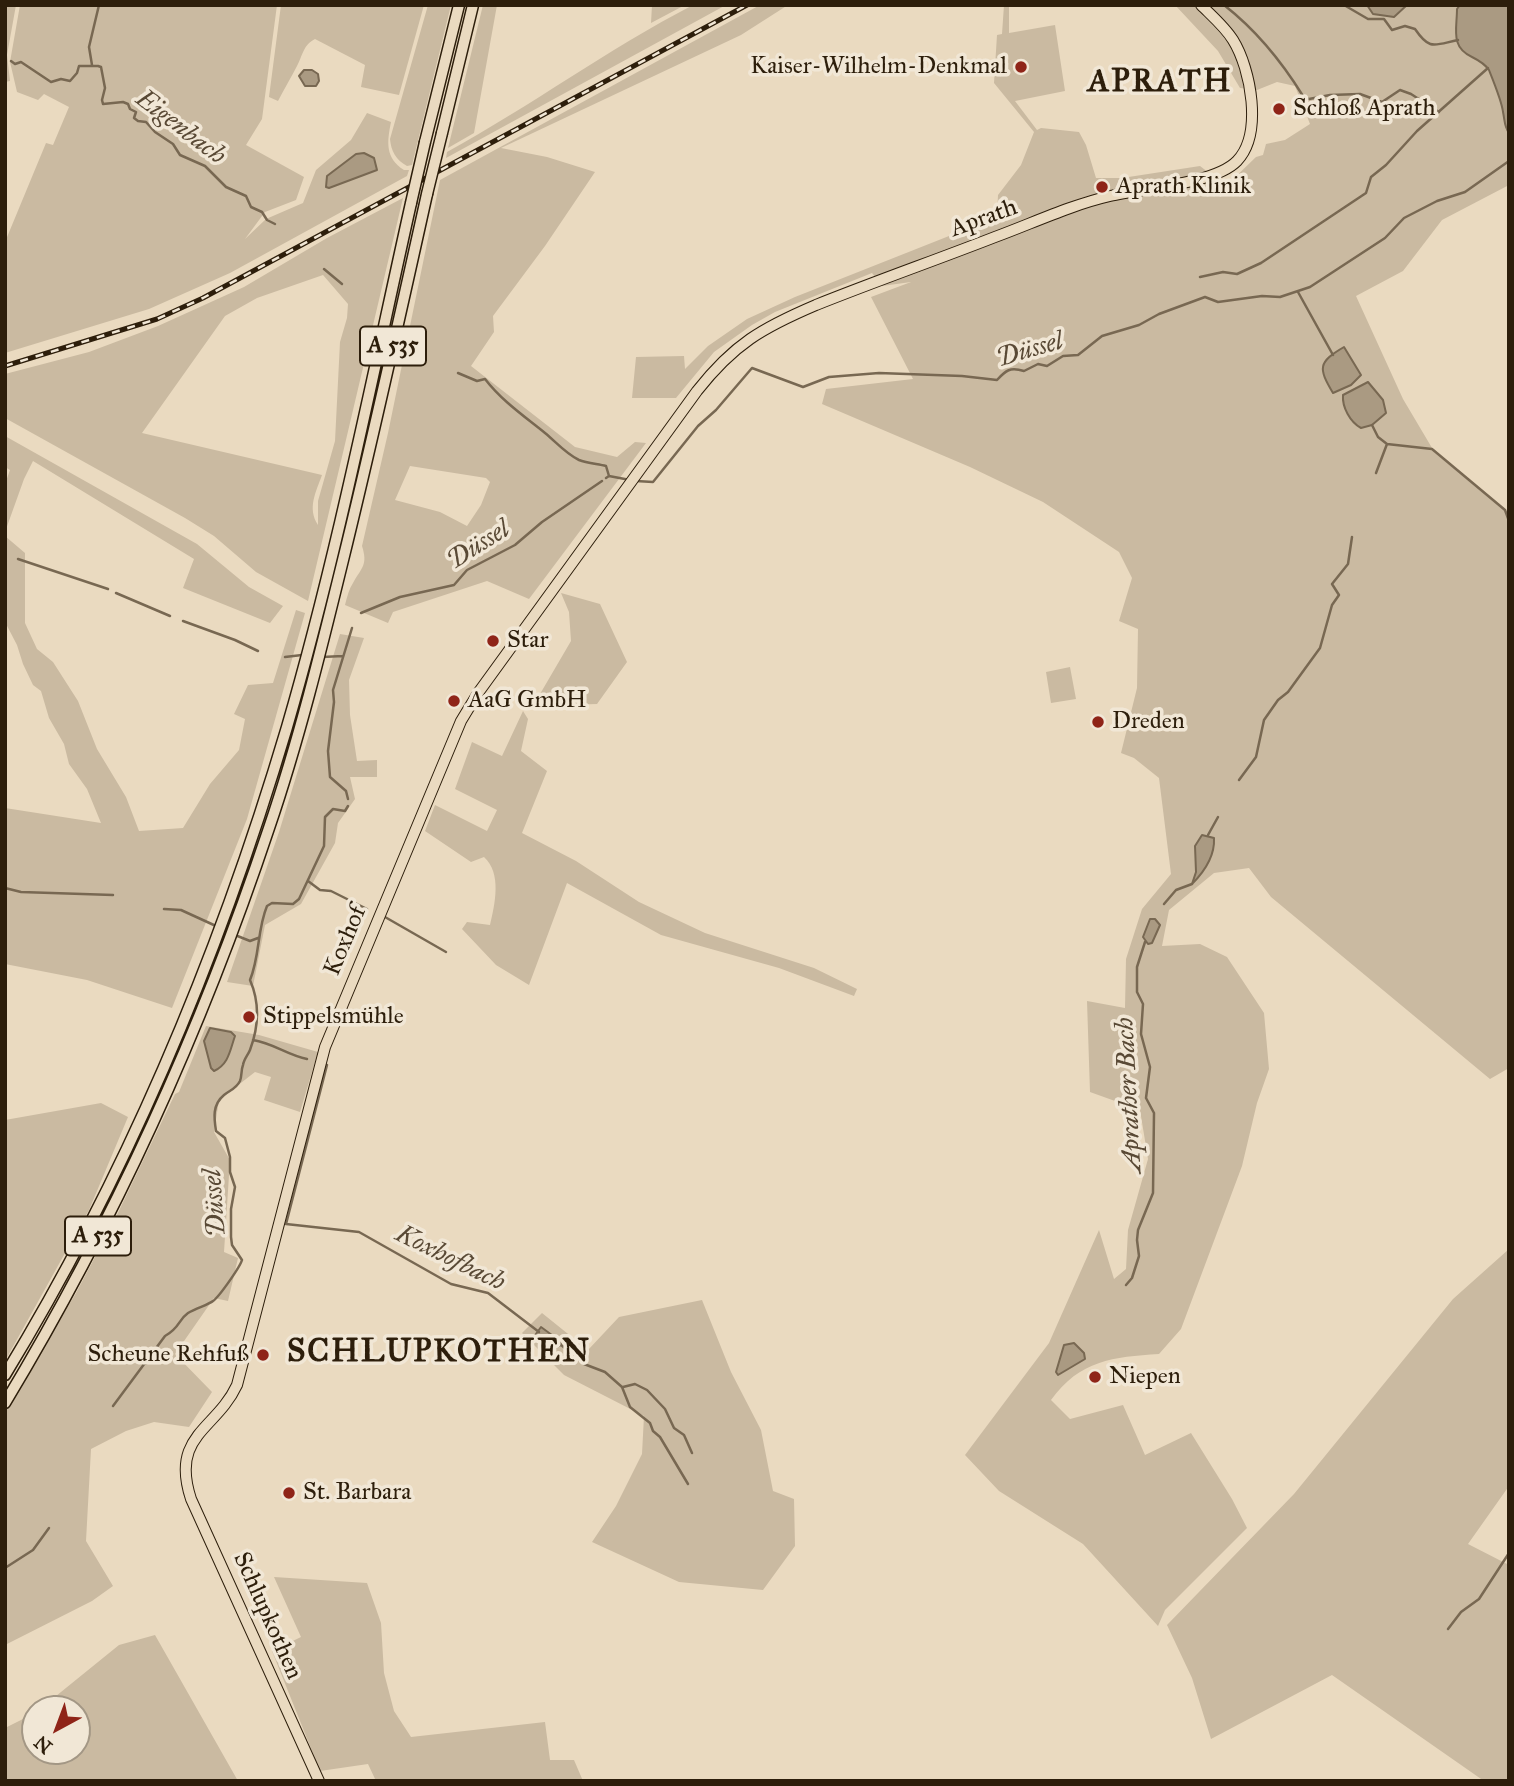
<!DOCTYPE html>
<html>
<head>
<meta charset="utf-8">
<style>
	body { margin:0 }
	#map { position:relative; width:1514px; height:1786px; overflow:hidden; background:#eadac0; font-family:"IM FELL Great Primer",serif }
	canvas { display:block }
	.frame { position:absolute; inset:0; border:7px solid #2d1e0b; pointer-events:none }
	.north { position:absolute; left:21px; top:1695px; width:70px; height:70px; box-sizing:border-box; background:#f1e7d6; border:2px solid #a39785; border-radius:50%; rotate:221deg; font-size:19px; font-weight:700; line-height:28px; text-align:center; color:#2d1e0b }
	.north::after { content:''; display:block; margin:auto; width:24px; height:32px; background:#8f2418; clip-path:polygon(50% 0,100% 100%,50% 72%,0 100%) }
</style>
</head>
<body>
<div id="map">
<canvas width="1514" height="1786"></canvas>
<div class="frame"></div>
<div class="north">N</div>
</div>
<script>
const ctx = document.querySelector('canvas').getContext('2d');
ctx.lineJoin = 'round';
function fill(path, color) { ctx.fillStyle = color; ctx.fill(path, 'evenodd'); }
function stroke(path, color, width, dash) { ctx.strokeStyle = color; ctx.lineWidth = width; ctx.lineCap = dash ? 'butt' : 'round'; ctx.setLineDash(dash || []); ctx.stroke(path); }
function write(font, color, halo, rows, align = 'center') {
  ctx.font = font + ' "IM FELL Great Primer",serif'; ctx.lineWidth = 7; ctx.setLineDash([]); ctx.textBaseline = 'middle'; ctx.strokeStyle = halo; ctx.fillStyle = color; for (const [text, x, y, turn = 0] of rows) {
    ctx.save(); ctx.translate(x, y); ctx.rotate((+turn || 0) * Math.PI / 180); ctx.textAlign = isNaN(turn) ? turn : align; if (halo) ctx.strokeText(text, 0, 0); ctx.fillText(text, 0, 0); ctx.restore();
  }
}
const green = new Path2D(`
	M 5,5 L 16,5 L 7,55 L 10,81 L 5,82 Z
	M 20,5 L 277,5 L 262,119 L 246,145 L 304,177 L 296,200 L 265,212 L 245,239 L 266,219 L 303,203 L 316,170 L 351,140 L 367,113 L 391,122 C 387,142 385,158 404,170 L 409,170 L 407,176 L 230,273 L 149,309 L 5,353 L 5,242 L 46,143 L 53,145 L 69,107 L 44,94 L 38,100 L 17,92 L 10,62 Z
	M 281,5 L 424,5 L 399,95 L 361,87 L 365,65 L 315,39 C 303,45 303,55 297,66 C 291,78 284,89 278,101 L 269,97 Z
	M 428,5 L 451,5 L 412,165 L 407,166 C 396,160 391,151 390,139 Z
	M 483,5 L 497,5 L 474,133 L 448,148 Z
	M 652,5 L 685,5 L 651,23 Z
	M 693,5 L 726,5 L 446,158 L 447,152 C 531,106 608,49 693,5 Z
	M 760,5 L 788,5 L 741,35 L 501,148 L 547,157 L 595,172 L 545,246 L 493,316 L 494,332 L 471,366 L 575,447 L 617,457 L 635,442 L 646,443 L 529,599 L 487,581 L 393,612 L 388,623 L 345,605 C 347,597 349,589 353,583 C 362,567 368,565 362,546 L 388,433 L 440,180 ZM 410,466 L 486,478 L 490,482 L 481,505 L 467,526 L 440,512 L 395,500 Z
	M 1004,5 L 1009,5 L 1009,33 L 1055,25 L 1065,91 L 1015,101 L 1037,130 L 1041,128 L 1079,132 L 1086,145 L 1096,178 L 1122,178 L 1200,166 L 1226,186 L 1256,157 L 1263,155 L 1266,144 L 1285,140 L 1310,124 L 1295,86 L 1277,82 L 1257,90 L 1240,88 L 1218,51 L 1175,5 L 1509,5 L 1509,185 L 1442,220 L 1403,271 L 1356,296 L 1403,399 L 1435,453 L 1505,510 L 1509,521 L 1509,1068 L 1490,1079 L 1271,897 L 1249,868 L 1214,873 L 1169,910 L 1162,946 L 1200,944 L 1227,957 L 1264,1013 L 1269,1069 L 1257,1103 L 1242,1166 L 1181,1329 L 1159,1354 C 1113,1357 1080,1360 1051,1400 L 1070,1419 L 1123,1405 L 1145,1455 L 1191,1433 L 1232,1499 L 1247,1528 L 1165,1610 L 1158,1626 L 1083,1544 L 999,1491 L 965,1455 L 1049,1343 L 1099,1230 L 1114,1279 L 1126,1269 L 1128,1230 L 1148,1159 L 1140,1110 L 1090,1092 L 1087,1001 L 1125,1008 L 1126,959 L 1142,909 L 1171,874 L 1159,778 L 1134,758 L 1121,753 L 1137,688 L 1138,629 L 1119,621 L 1132,578 L 1119,552 L 1043,502 L 970,467 L 822,404 L 826,389 L 913,379 L 871,297 L 911,282 L 882,286 L 872,273 L 775,312 L 752,325 L 714,352 L 676,398 L 632,398 L 636,357 L 684,356 L 685,369 L 708,346 L 747,319 L 795,297 L 997,217 L 998,195 L 1021,165 L 1034,132 L 994,83 L 997,35 L 1002,34 Z
	M 403,198 L 308,601 L 256,572 L 214,536 L 185,518 L 5,418 L 5,374 L 89,352 L 158,326 L 244,287 L 327,238 ZM 323,275 L 348,304 L 347,318 L 340,342 L 335,441 L 318,501 L 318,525 C 307,508 316,492 322,475 L 142,433 L 225,316 L 257,298 Z
	M 5,436 L 197,544 L 249,587 L 283,606 L 270,623 L 183,588 L 194,559 L 33,461 L 24,479 L 5,532 L 5,484 L 10,470 L 5,467 Z
	M 5,536 L 25,553 L 25,623 L 37,649 L 53,662 L 78,701 L 97,749 L 126,797 L 139,831 L 183,828 L 210,784 L 239,750 L 245,719 L 234,714 L 248,685 L 273,683 L 296,610 L 305,613 L 247,819 L 172,1008 L 87,980 L 5,964 L 5,808 L 101,823 L 87,789 L 69,764 L 64,744 L 49,718 L 41,691 L 33,685 L 23,664 L 17,645 L 5,622 Z
	M 561,593 L 600,604 L 627,662 L 597,704 L 533,706 L 571,641 L 569,612 Z
	M 340,634 L 364,638 L 349,680 L 350,715 L 357,761 L 377,760 L 377,777 L 350,777 L 355,799 L 338,823 L 335,843 L 301,904 L 265,925 L 253,986 L 227,982 L 279,832 Z
	M 1070,667 L 1076,699 L 1051,703 L 1046,672 Z
	M 523,711 L 528,719 L 521,751 L 547,771 L 522,833 L 576,861 L 639,902 L 705,933 L 814,968 L 857,989 L 854,996 L 779,968 L 661,935 L 567,883 L 529,985 L 496,965 L 462,929 L 467,922 L 490,925 C 495,904 502,873 484,857 L 471,862 L 425,831 L 435,805 L 487,831 L 497,810 L 455,789 L 472,742 L 502,756 Z
	M 206,1026 L 259,1035 L 318,1052 L 300,1112 L 264,1100 L 271,1077 L 255,1072 L 219,1100 L 214,1132 L 230,1160 L 224,1252 L 238,1258 L 228,1301 L 214,1298 L 175,1354 L 212,1392 L 189,1427 L 154,1422 L 126,1431 L 91,1449 L 86,1541 L 113,1586 L 92,1601 L 5,1645 L 5,1412 L 76,1293 L 115,1219 L 175,1094 L 179,1092 Z
	M 101,1103 L 128,1117 L 89,1210 L 5,1361 L 5,1120 Z
	M 1509,1249 L 1509,1486 L 1468,1544 L 1509,1565 L 1509,1781 L 1484,1781 L 1332,1675 L 1211,1739 L 1192,1678 L 1167,1625 L 1294,1494 L 1453,1299 Z
	M 702,1300 L 731,1372 L 761,1430 L 773,1491 L 794,1499 L 795,1546 L 763,1590 L 679,1582 L 592,1542 L 616,1506 L 642,1454 L 644,1416 L 564,1375 L 522,1333 L 542,1313 L 588,1350 L 619,1317 Z
	M 274,1577 L 367,1583 L 381,1623 L 384,1673 L 394,1711 L 411,1737 L 545,1722 L 550,1760 L 574,1760 L 583,1781 L 376,1781 L 368,1764 L 320,1771 L 272,1651 L 301,1637 Z
	M 155,1635 L 238,1781 L 5,1781 L 5,1728 L 35,1713 L 35,1751 L 77,1751 L 77,1709 L 40,1709 L 119,1645 Z`);
const water = new Path2D(`
	M 1367,5 L 1407,5 L 1394,17 L 1373,14 Z
	M 1460,5 L 1509,5 L 1509,133 C 1504,126 1505,121 1503,112 C 1502,102 1493,80 1489,70 C 1485,64 1478,60 1472,57 C 1450,47 1457,29 1457,9 Z
	M 304,70 L 312,70 L 318,74 L 319,81 L 316,86 L 305,86 L 299,76 Z
	M 364,153 L 374,158 L 377,170 L 329,188 L 326,187 L 327,176 L 356,154 Z
	M 1344,347 L 1361,375 L 1351,385 L 1333,393 C 1318,368 1318,362 1344,347 Z
	M 1368,382 L 1383,400 L 1386,413 L 1372,425 L 1361,428 C 1350,422 1342,407 1343,395 Z
	M 1202,835 L 1214,838 C 1215,856 1204,872 1192,884 L 1196,872 L 1195,846 Z
	M 1150,919 L 1155,919 L 1160,925 L 1152,943 L 1148,944 L 1143,937 Z
	M 210,1028 L 231,1032 L 235,1036 C 230,1050 229,1064 214,1071 L 211,1068 L 204,1041 Z
	M 541,1327 L 560,1341 L 561,1345 L 554,1348 L 533,1338 Z
	M 1074,1343 L 1084,1353 L 1085,1359 L 1058,1375 L 1056,1372 L 1064,1345 Z`);
const stream = new Path2D(`
	M 1224,5 C 1256,30 1282,62 1303,96 L 1309,99 L 1330,95 L 1360,94 L 1382,102 L 1400,90 L 1411,94 L 1439,112
	M 1344,5 L 1368,19 L 1384,19 L 1392,30 L 1405,26 L 1415,29 C 1430,51 1434,45 1458,40
	M 11,61 L 15,64 L 21,62 L 51,82 L 61,79 L 70,81 L 77,73 L 79,66 L 98,66 L 101,67 L 105,88 L 102,100 L 103,104 L 123,102 L 128,104 L 130,109 L 136,112 L 134,118 L 138,121 L 146,122 L 155,132 L 173,144 L 180,155 L 205,166 L 226,187 L 246,196 L 251,207 L 262,212 L 267,220 L 275,224
	M 92,65 L 89,47 L 99,5
	M 324,269 L 342,284
	M 1200,277 L 1223,272 L 1237,274 L 1261,263 L 1366,193 L 1371,177 L 1386,165 L 1417,131 L 1488,68
	M 1298,292 L 1333,355
	M 458,373 L 477,381 L 485,379 C 502,401 524,416 545,433 C 556,442 566,454 579,460 C 587,463 598,464 606,466 L 609,476
	M 1372,425 L 1378,437 L 1387,444
	M 1387,444 L 1432,449 L 1505,510 L 1509,521
	M 1376,473 L 1387,444
	M 606,478 L 609,476 L 630,480
	M 636,481 L 653,482 L 698,426 L 716,410 L 752,368 L 803,387 L 829,377 L 879,373 L 962,376 L 997,380 C 1006,370 1010,367 1024,371 L 1038,364 L 1047,366 L 1063,356 L 1078,355 L 1102,336 L 1139,325 L 1159,314 L 1205,297 L 1218,302 L 1262,296 L 1280,297 L 1310,287 L 1385,238 L 1404,218 L 1437,201 L 1465,192 L 1509,161
	M 18,559 L 108,589
	M 116,593 L 170,616
	M 361,613 L 400,597 L 454,585 L 467,570 L 515,545 L 542,522 L 602,481
	M 183,621 L 235,640 L 258,651
	M 285,657 L 302,655
	M 322,657 L 343,656
	M 1239,780 L 1256,757 L 1264,720 L 1278,700 L 1288,692 L 1320,648 L 1332,605 L 1339,595 L 1332,584 L 1348,564 L 1352,537
	M 348,799 L 346,791 L 330,777 L 328,751 L 334,702 L 333,690 L 352,628
	M 1208,835 L 1218,817
	M 308,881 L 320,890 L 331,891 L 367,909
	M 5,888 L 21,892 L 113,895
	M 1164,904 L 1176,890 L 1192,884
	M 164,909 L 181,910 L 216,926
	M 385,917 L 446,952
	M 235,935 L 250,941 L 258,938
	M 253,1040 C 273,1043 287,1055 307,1059
	M 327,1065 L 286,1224 L 359,1232 L 451,1284 L 488,1293 L 539,1332
	M 1126,1285 L 1132,1278 L 1139,1256 L 1137,1240 L 1138,1230 L 1153,1193 L 1154,1113 L 1146,1098 L 1150,1067 L 1141,1034 L 1143,1004 L 1137,992 L 1137,967 L 1145,942
	M 560,1344 L 584,1364 L 605,1372 L 622,1387 L 630,1407 L 650,1423 L 653,1431 L 660,1437 L 688,1484
	M 623,1387 L 635,1384 L 647,1390 L 665,1409 L 674,1428 L 684,1435 L 692,1453
	M 113,1406 L 165,1336 C 180,1328 178,1320 188,1313 C 196,1308 208,1305 213,1301 C 219,1297 240,1267 242,1260 L 232,1245 L 231,1237 L 231,1209 L 235,1187 L 230,1172 L 230,1157 L 225,1138 L 216,1131 C 214,1118 212,1105 224,1095 C 230,1090 236,1089 240,1081 C 242,1076 241,1070 243,1065 C 244,1059 248,1055 250,1050 C 259,1026 260,1003 250,980 C 260,956 257,930 267,906 L 272,903 L 293,904 L 299,899 L 324,846 L 325,817 L 333,809 L 345,811 L 348,806
	M 5,1568 L 33,1550 L 49,1528
	M 1448,1629 L 1461,1612 L 1479,1599 L 1509,1553`);
const major = new Path2D(`
	M 319,1781 L 191,1499 C 170,1435 216,1430 237,1385 L 325,1047 L 461,721 L 478,693 L 697,391 C 734,344 762,328 816,305 C 876,281 936,260 995,237 C 1033,223 1071,205 1110,196 C 1143,188 1215,184 1237,161 C 1263,134 1251,69 1233,40 C 1225,27 1212,16 1201,5`);
const highway = new Path2D(`
	M 442,133 L 473,5
	M 425,142 L 459,5
	M 5,1375 C 128,1173 220,953 287,727 C 337,555 372,378 411,203
	M 5,1403 C 114,1222 202,1029 269,828 C 299,740 321,650 343,560 C 373,438 400,316 427,194`);
const rail = new Path2D(`
	M 5,366 L 157,319 L 203,298 L 747,5`);
const highwayBridge = new Path2D(`
	M 427,194 L 442,133
	M 411,203 L 425,142`);
const markers = [
	[1021,67,7,"#8f2418"],
	[1279,109,7,"#8f2418"],
	[1102,187,7,"#8f2418"],
	[493,641,7,"#8f2418"],
	[454,701,7,"#8f2418"],
	[1098,722,7,"#8f2418"],
	[249,1017,7,"#8f2418"],
	[263,1355,7,"#8f2418"],
	[1095,1377,7,"#8f2418"],
	[289,1493,7,"#8f2418"]
];
const shields = [
	[393,346,66],
	[98,1236,66]
];
const shieldNames = [
	["A 535",393,346],
	["A 535",98,1236]
];
const poiNames = [
	["Kaiser-Wilhelm-Denkmal",1007,67,"right"],
	["Schloß Aprath",1293,109],
	["Aprath Klinik",1116,187],
	["Star",507,641],
	["AaG GmbH",468,701],
	["Dreden",1112,722],
	["Stippelsmühle",263,1017],
	["Scheune Rehfuß",249,1355,"right"],
	["Niepen",1109,1377],
	["St. Barbara",303,1493]
];
const streetNames = [
	["Aprath",984,219,-20],
	["Koxhof",346,941,-67],
	["Schlupkothen",267,1616,66]
];
const waterNames = [
	["Eigenbach",180,128,37],
	["Düssel",1030,351,-16],
	["Düssel",479,546,-32],
	["Aprather Bach",1130,1095,-93],
	["Düssel",216,1203,-94],
	["Koxhofbach",450,1259,26]
];
const districtNames = [
	["APRATH",1160,83],
	["SCHLUPKOTHEN",439,1353]
];
fill(green, '#cabaa1');
fill(water, '#aa9a82');
stroke(water, '#786852', 2);
stroke(stream, '#786852', 2.5);
stroke(major, '#2d1e0b', 12);
stroke(highway, '#2d1e0b', 13);
stroke(major, '#eadac0', 10);
stroke(highway, '#eadac0', 10);
stroke(rail, '#2d1e0b', 5);
stroke(rail, '#f1e7d6', 2.5, [8]);
stroke(highwayBridge, '#2d1e0b', 13, []);
stroke(highwayBridge, '#eadac0', 10);
for (const [x, y, r, color] of markers) { const dot = new Path2D(); dot.arc(x, y, r, 0, 2 * Math.PI); ctx.fillStyle = color; ctx.fill(dot); stroke(dot, '#f1e7d6', 2.5); }
for (const [x, y, w] of shields) { const box = new Path2D(); box.roundRect(x - w / 2, y - 19.5, w, 39, 5); ctx.fillStyle = '#f1e7d6'; ctx.fill(box); stroke(box, '#2d1e0b', 2); }
write('bold 23px', '#2d1e0b', null, shieldNames);
write('24px', '#2d1e0b', '#f1e7d6', poiNames, 'left');
write('24px', '#2d1e0b', '#f1e7d6', streetNames);
write('italic 26px', '#594935', '#f1e7d6', waterNames);
ctx.letterSpacing = '2px';
write('bold 32px', '#2d1e0b', '#f1e7d6', districtNames);
ctx.letterSpacing = '0px';
</script>
</body>
</html>
